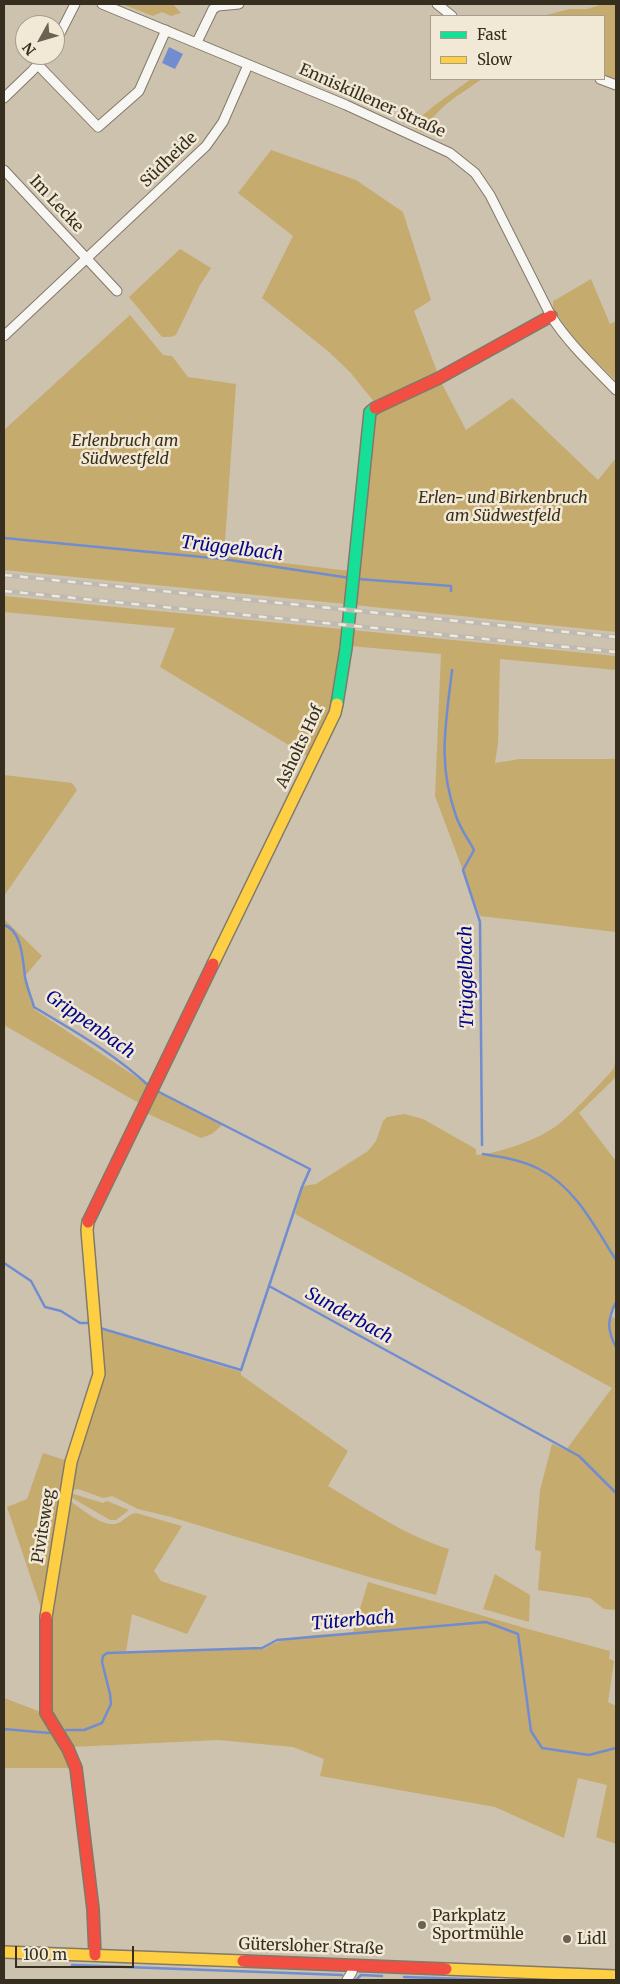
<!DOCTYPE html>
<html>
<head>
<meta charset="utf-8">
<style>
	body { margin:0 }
	#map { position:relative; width:620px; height:1984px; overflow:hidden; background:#ccc2ae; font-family:Merriweather,serif }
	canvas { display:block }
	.frame { position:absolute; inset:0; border:5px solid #362f20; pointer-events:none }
	.legend { position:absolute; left:430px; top:15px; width:175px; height:65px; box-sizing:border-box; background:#f1e8d5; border:1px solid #a69e8d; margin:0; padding:6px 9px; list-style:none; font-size:15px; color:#362f20 }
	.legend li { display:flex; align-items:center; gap:10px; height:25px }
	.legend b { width:25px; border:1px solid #a69e8d }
	.north { position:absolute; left:15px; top:15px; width:50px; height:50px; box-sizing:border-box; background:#f1e8d5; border:1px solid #a69e8d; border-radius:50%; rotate:231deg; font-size:14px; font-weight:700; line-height:20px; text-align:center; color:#362f20 }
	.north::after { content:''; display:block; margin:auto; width:18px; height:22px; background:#6a6252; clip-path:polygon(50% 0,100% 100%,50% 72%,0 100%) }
	.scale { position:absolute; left:15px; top:1946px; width:119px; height:22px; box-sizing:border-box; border:2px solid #362f20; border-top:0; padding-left:6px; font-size:15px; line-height:18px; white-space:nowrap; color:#362f20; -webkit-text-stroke:4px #f1e8d5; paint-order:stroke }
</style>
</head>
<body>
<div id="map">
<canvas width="620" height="1984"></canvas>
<div class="frame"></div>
<ul class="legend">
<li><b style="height:6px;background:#16e098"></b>Fast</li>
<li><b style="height:6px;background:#ffcf43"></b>Slow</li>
</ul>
<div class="north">N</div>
<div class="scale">100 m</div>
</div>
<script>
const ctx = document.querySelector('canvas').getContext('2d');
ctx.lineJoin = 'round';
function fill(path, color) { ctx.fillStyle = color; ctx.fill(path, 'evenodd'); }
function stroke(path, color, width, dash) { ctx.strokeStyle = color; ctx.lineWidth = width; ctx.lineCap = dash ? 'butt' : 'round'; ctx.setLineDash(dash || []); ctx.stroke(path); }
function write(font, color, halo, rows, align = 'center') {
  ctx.font = font + ' Merriweather,serif'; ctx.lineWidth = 5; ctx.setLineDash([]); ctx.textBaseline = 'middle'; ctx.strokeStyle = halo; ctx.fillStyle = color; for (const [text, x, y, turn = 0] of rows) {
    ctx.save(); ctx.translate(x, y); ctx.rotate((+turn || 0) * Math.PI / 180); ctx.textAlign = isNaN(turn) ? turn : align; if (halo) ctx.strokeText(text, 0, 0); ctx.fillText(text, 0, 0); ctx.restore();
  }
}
const green = new Path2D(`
	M 122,4 L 173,4 L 181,13 L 171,16 L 162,12 L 153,16 Z
	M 603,4 L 616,4 L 616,81 L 604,76 L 604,16 L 542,16 L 570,9 L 587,9 Z
	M 471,79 L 482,79 C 461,94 434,108 424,133 L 410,126 L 435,105 Z
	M 271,150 L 356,180 L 403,212 L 431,300 L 414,311 L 438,374 L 375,403 L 350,372 L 329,352 L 262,298 L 293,236 L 238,193 Z
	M 180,249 L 211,268 L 200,285 L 176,335 L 170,337 L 162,337 L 129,297 Z
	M 591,279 L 610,324 L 616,321 L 616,381 L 570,335 L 553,308 L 553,301 L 557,299 Z
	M 130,315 L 163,355 L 172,356 L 188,377 L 236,384 L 224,556 L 350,571 L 346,604 L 4,570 L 4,430 Z
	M 441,382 L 466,430 L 512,398 L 598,480 L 616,458 L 616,632 L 354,605 L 375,413 Z
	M 4,596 L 342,629 L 331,712 L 310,758 L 160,667 L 175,628 L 4,612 Z
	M 352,630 L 616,656 L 616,670 L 500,659 L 498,743 L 495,763 L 520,759 L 616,759 L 616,932 L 480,916 L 435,796 L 441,654 L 350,646 Z
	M 4,775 L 72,783 L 77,790 L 4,896 Z
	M 4,919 L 42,956 L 25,976 L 31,1003 L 35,1010 L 150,1086 L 138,1102 L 135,1101 L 4,1025 Z
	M 616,1057 L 616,1077 L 579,1113 L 616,1161 L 616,1303 L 609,1315 L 616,1319 L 616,1610 L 604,1609 L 590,1598 L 538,1590 L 541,1551 L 535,1550 L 540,1490 L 552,1444 L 566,1450 L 612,1388 L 295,1214 L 303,1186 L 316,1184 L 368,1151 L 376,1141 L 383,1121 L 387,1117 L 404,1114 L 423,1119 L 476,1149 L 476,1155 C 501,1153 540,1139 559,1124 C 577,1109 593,1091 609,1074 L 614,1068 Z
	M 156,1091 L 222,1125 L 212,1134 L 201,1138 L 146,1113 Z
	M 99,1329 L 241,1372 L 241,1375 L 348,1451 L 328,1486 C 367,1509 406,1536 449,1549 L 436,1595 L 369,1577 L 171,1517 L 138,1509 L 112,1496 L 103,1498 L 78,1489 L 73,1490 L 71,1487 L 75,1462 L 103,1375 Z
	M 43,1453 L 68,1461 L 41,1608 L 7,1507 L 27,1499 Z
	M 70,1493 L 103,1503 L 107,1501 L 129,1510 L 116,1520 L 110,1520 L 74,1499 L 69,1494 Z
	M 69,1500 C 79,1507 102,1527 115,1524 C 123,1523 127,1514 136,1513 L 182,1526 L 154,1571 L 161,1581 L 207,1596 L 187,1634 L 132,1614 L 126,1652 L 264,1649 C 286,1634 326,1635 353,1632 L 368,1582 L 528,1629 L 610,1651 L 609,1659 L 614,1661 L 608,1702 L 616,1706 L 616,1844 L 596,1837 L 607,1785 L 578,1778 L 564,1838 L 495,1807 L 320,1776 L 324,1759 L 293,1747 L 218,1740 L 72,1747 L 51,1711 L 49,1630 Z
	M 495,1574 L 530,1595 L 529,1622 L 483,1609 Z
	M 4,1698 L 41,1712 L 72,1768 L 4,1768 Z`);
const water = new Path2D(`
	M 169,47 L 183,54 L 175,69 L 162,63 Z`);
const stream = new Path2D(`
	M 4,538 L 223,559 L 350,578
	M 358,579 L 451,586 L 451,591
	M 452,670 C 446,724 437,762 456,816 C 460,828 468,839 474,850 L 463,870 L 480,922 L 482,1145
	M 4,925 C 22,930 23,961 25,977 C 27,987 31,997 34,1007 C 74,1031 115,1054 149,1086
	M 483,1154 C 502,1157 522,1160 539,1169 C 575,1187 595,1227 616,1260
	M 4,1263 L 31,1281 L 45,1307 L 61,1311 L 80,1323 L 90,1323
	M 269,1286 L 579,1456 L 616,1493
	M 616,1302 C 607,1320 607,1330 616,1347
	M 100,1328 L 241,1370 L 302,1187 L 310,1169 L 157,1091
	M 4,1729 L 49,1733
	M 66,1730 L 84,1730 L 102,1723 L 111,1704 L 110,1694 L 102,1662 L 103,1656 L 107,1653 L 262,1648 L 277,1640 L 486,1622 L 518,1634 L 531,1731 L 542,1748 L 589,1755 L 616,1748
	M 72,1965 L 342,1975
	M 404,1977 L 496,1980
	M 356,1980 L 361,1975 L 382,1976`);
const street = new Path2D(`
	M 102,4 L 346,105 L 450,153 L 475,173 L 490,195 L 551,316 C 569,344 593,366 616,390
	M 437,4 L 452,16
	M 197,42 L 213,9 L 218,6 L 239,4
	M 55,43 L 75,4
	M 38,65 L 98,127 L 139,91 L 166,30
	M 600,79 L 616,85
	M 4,98 L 32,71 L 46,55
	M 4,170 L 117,291
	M 4,336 L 206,146 L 223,122 L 248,65
	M 347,1980 L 352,1972 L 353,1965`);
const fast = new Path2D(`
	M 337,704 L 346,648 L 370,412 L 375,408`);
const slow = new Path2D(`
	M 213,964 L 335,713 L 337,704
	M 46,1617 L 71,1462 L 99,1374 L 87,1230 L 88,1222
	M 4,1952 L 243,1961
	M 446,1969 L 616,1976`);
const jam = new Path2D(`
	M 375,408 L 439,378 L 551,316
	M 88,1222 L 213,964
	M 46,1617 L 46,1713 L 68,1749 L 76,1768 L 93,1909 L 95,1955
	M 243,1961 L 446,1969`);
const rail = new Path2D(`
	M 4,575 L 616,637
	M 4,591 L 616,652`);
const markers = [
	[422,1925,5,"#6a6252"],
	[567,1939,5,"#6a6252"]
];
const streetNames = [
	["Enniskillener Straße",372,101,24],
	["Südheide",169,160,-44],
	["Im Lecke",56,204,47],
	["Asholts Hof",300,747,-65],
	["Pivitsweg",44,1526,-81],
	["Gütersloher Straße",311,1947,2]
];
const parkNames = [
	["Erlenbruch am",125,441],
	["Südwestfeld",125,459],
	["Erlen- und Birkenbruch",503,498],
	["am Südwestfeld",503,516]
];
const poiNames = [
	["Parkplatz",432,1916],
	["Sportmühle",432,1934],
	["Lidl",577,1939]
];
const waterNames = [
	["Trüggelbach",232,549,7],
	["Trüggelbach",467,977,-91],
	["Grippenbach",90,1025,35],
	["Sunderbach",349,1316,29],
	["Tüterbach",353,1621,-5]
];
fill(green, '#c6ab6f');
fill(water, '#718dd0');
stroke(stream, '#718dd0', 2.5);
stroke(street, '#81796a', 11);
stroke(fast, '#81796a', 14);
stroke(slow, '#81796a', 14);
stroke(jam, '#81796a', 14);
stroke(street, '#f7f6f3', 9);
stroke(fast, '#16e098', 11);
stroke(slow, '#ffcf43', 11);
stroke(jam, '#f24e42', 11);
stroke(rail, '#bdbab5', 4.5);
stroke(rail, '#f1e8d5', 2.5, [8]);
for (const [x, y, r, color] of markers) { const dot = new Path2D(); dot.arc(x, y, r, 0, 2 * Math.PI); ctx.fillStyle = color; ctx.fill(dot); stroke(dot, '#f1e8d5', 2); }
write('16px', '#362f20', '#f1e8d5', streetNames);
write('italic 16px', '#3a3019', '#f1e8d5', parkNames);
write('16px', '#362f20', '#f1e8d5', poiNames, 'left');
write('italic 18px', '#01058b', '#f1e8d5', waterNames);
</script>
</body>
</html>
